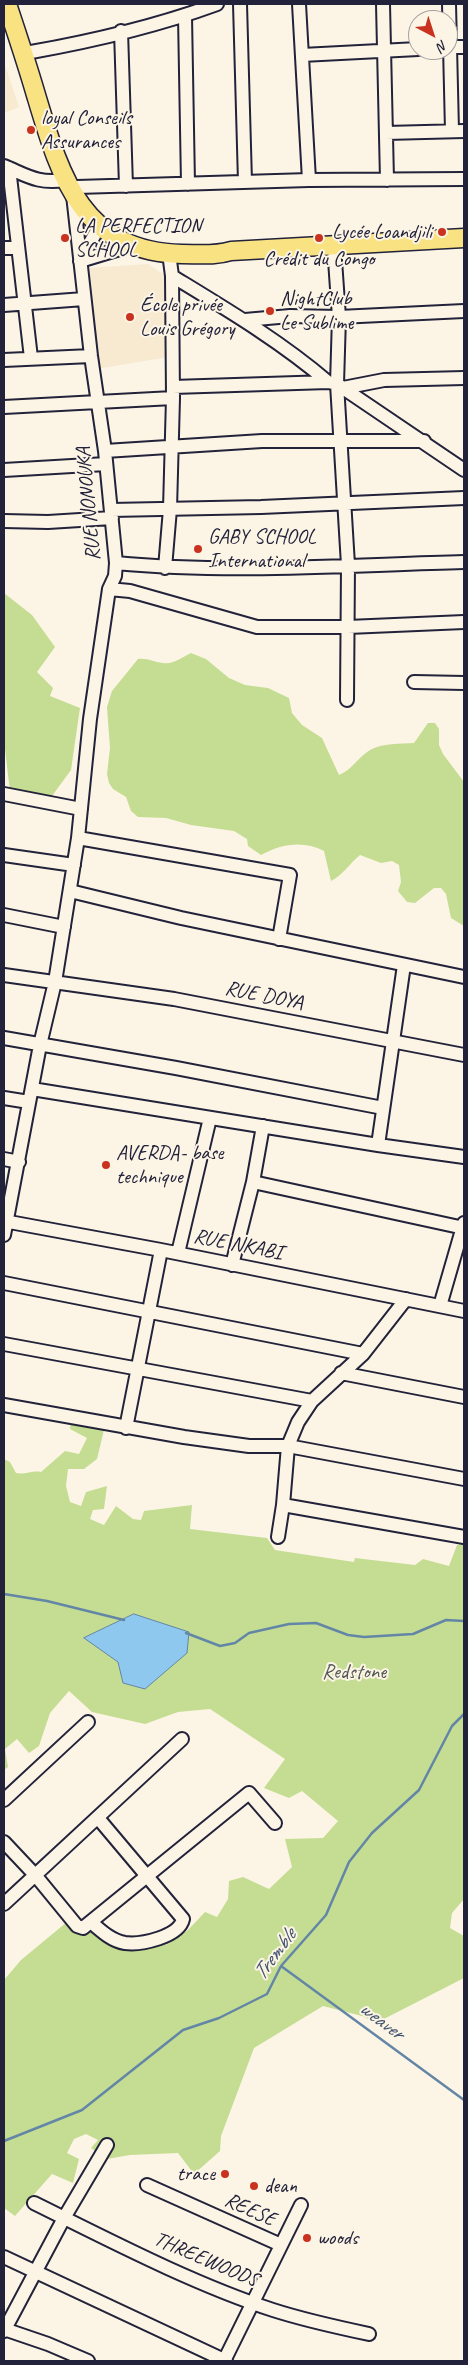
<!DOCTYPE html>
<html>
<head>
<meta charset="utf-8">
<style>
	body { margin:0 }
	#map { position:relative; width:468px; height:2365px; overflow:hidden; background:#fcf5e5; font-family:Caveat,sans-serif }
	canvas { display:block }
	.frame { position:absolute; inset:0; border:5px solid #22223b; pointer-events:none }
	.north { position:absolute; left:408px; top:10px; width:50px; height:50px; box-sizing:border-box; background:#fcf5e5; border:1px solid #a5a1a1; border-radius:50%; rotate:140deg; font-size:14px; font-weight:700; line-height:20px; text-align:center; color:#22223b }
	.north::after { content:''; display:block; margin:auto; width:18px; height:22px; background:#c8321e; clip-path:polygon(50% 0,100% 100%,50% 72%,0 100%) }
</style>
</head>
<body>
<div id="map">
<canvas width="468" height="2365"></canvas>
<div class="frame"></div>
<div class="north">N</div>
</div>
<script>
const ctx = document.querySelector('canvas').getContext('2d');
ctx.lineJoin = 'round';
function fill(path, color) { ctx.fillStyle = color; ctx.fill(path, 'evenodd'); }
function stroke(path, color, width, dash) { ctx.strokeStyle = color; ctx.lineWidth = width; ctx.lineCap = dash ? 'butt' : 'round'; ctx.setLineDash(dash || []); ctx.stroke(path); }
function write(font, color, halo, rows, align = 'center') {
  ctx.font = font + ' Caveat,sans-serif'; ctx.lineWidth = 4; ctx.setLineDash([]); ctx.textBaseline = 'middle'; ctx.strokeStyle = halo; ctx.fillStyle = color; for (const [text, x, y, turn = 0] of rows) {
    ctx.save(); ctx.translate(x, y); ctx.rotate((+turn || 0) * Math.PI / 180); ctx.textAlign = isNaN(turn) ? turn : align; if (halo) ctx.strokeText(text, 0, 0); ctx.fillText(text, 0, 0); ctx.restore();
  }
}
const built = new Path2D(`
	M 4,62 L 19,107 L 4,113 Z
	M 148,264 L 166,276 L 168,357 L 97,369 L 89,268 Z`);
const green = new Path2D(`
	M 4,593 L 32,615 L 55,647 L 37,672 L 53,688 L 50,696 L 80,708 L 71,770 L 52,796 L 10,792 L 4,740 Z
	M 191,653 L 206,659 L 229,678 L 245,685 L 268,688 L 289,698 L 292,713 L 302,725 L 322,738 L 339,775 C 352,770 358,757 370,750 C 382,743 401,744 414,743 L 428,723 L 435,723 L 439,729 L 439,745 L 443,754 L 464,782 L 464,926 L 451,918 L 446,894 L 441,888 L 434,888 L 415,903 L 407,902 L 398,891 L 401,882 L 399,865 L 392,861 L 381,863 L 360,855 C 350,863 343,875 331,881 L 324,851 C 303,840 281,844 261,855 L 248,846 L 247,839 L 234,831 L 191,825 L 166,818 L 138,817 L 131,811 L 126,797 L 113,789 L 109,783 L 107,774 L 110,748 L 107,707 L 112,691 L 138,659 C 148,658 153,662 163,663 C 172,665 183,657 191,653 Z
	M 71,1418 L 97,1424 L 104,1430 L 97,1459 L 84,1469 L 68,1469 L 66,1486 L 70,1502 L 81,1506 L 86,1492 L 107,1486 L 104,1509 L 93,1510 L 90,1519 L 104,1525 L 116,1506 L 133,1519 L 141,1520 L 144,1511 L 192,1505 L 190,1529 L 267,1538 L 275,1550 L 354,1562 L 355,1558 L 415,1565 L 423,1559 L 449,1566 L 457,1545 L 464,1544 L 464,1899 L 452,1913 L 450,1928 L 464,1936 L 464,1978 L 376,2023 L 362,2016 L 323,2006 L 254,2048 L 221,2136 L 220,2151 L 194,2174 L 178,2153 L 130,2155 L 107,2159 L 91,2148 L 98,2140 L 86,2134 L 74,2139 L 67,2153 L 79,2159 L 73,2183 L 52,2174 L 15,2216 L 4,2208 L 4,1980 L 21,1960 L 73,1917 L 124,1945 L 131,1935 L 141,1940 L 166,1945 L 188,1930 L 205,1912 L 217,1917 L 228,1899 L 229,1881 L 243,1877 L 269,1889 L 292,1867 L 285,1839 L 323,1838 L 338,1821 L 302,1791 L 289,1798 L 264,1788 L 285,1759 L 210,1709 L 178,1712 L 145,1724 L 92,1712 L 69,1691 L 50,1713 L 39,1746 L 29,1753 L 17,1739 L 5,1749 L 8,1767 L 4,1770 L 4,1459 L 10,1462 L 16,1473 C 26,1475 32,1470 41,1472 L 65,1451 L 79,1454 L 87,1438 L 70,1429 Z`);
const water = new Path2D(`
	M 134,1614 L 189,1632 L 187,1653 L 145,1689 L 123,1683 L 118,1662 L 84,1638 Z`);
const stream = new Path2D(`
	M 4,1594 L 47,1601 L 124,1620
	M 186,1633 L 220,1646 L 235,1643 L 249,1633 L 289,1624 L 316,1623 L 348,1635 L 364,1637 L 413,1634 L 446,1620 L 464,1621
	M 281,1966 L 464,2100
	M 4,2141 L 82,2110 L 183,2030 L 219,2018 L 267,1994 L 281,1966 L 326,1915 L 349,1862 L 372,1833 L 419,1790 L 452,1726 L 464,1714`);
const minor = new Path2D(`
	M 240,4 L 245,182
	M 299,4 L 309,180
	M 383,4 L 387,180
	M 449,4 L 452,131
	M 185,16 L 188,184
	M 121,31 L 126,186
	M 448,47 L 464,47
	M 31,52 C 93,41 157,26 217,4
	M 302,55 L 418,49
	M 386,133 L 464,131
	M 4,166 C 28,176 38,184 65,180
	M 9,168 L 31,358
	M 77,187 L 309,180 L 464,179
	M 334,246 L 339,317 L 337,384 L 348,565 L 347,700
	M 4,248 L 18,248
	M 80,261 L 133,245
	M 80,261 L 100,225
	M 172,276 C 226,309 280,341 328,382
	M 4,305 L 84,299
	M 245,320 L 290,316 L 339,317 L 464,311
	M 4,360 L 91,356
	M 173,387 L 328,382 L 337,384 L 464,470
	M 343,388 L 384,380 L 464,378
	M 4,407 L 173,398
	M 105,451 L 262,441 L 424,441
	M 4,470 L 106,464
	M 111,510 L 261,507 L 464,498
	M 4,521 L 48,522 L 112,518
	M 116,563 C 231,574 349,565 464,562
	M 165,568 L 170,509 L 173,398 L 172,276 L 169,253
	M 109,589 L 130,591 L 257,627 L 348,627 L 464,622
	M 414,682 L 464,683
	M 4,794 L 81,809
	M 78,838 L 290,875 L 279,939
	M 4,855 L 74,865
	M 70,891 L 181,918 L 464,977
	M 4,915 L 64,927
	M 4,975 L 174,999 L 464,1055
	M 4,1038 L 176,1068 L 383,1108
	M 32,1089 L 378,1145 L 464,1157
	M 4,1098 L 29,1102
	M 378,1145 L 404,965
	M 4,1159 L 19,1162
	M 253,1182 L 464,1228
	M 4,1221 L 161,1250 L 464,1311
	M 4,1235 L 40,1045 L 55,982 L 78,838 L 90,719 L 109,589 L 115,576 L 116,563 L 105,451 L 91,356 L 73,195
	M 178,1253 L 210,1118
	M 232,1265 L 253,1182 L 263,1126
	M 4,1283 L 363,1354
	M 440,1306 L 464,1223
	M 4,1344 L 312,1401
	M 341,1373 L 464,1397
	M 4,1405 L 184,1437 L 249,1446 L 288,1446 L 464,1479
	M 126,1428 L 161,1250
	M 283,1505 L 464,1537
	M 278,1537 L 283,1505 L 288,1446 L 298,1422 L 312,1401 L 363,1354 L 406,1299
	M 4,1800 L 88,1722
	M 4,1842 L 36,1876 L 77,1926 L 83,1928 L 249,1793 L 275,1823
	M 4,1904 L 182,1739
	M 92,1923 C 101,1931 112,1941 125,1943 C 141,1945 179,1937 183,1919 L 98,1818
	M 147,2185 L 281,2245
	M 34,2203 C 109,2240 193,2284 273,2310 C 304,2320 336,2327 369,2334
	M 4,2257 L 226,2361
	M 4,2329 L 48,2344 L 88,2361
	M 4,2331 L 64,2218 L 107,2145
	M 224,2361 L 301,2205`);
const highway = new Path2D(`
	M 7,4 C 17,34 27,64 36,95 C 60,175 81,252 182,254 C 199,254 215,256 231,251 L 464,238`);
const markers = [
	[31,130,5,"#c8321e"],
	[442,232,5,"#c8321e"],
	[65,238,5,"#c8321e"],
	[319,238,5,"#c8321e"],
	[270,311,5,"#c8321e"],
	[130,317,5,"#c8321e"],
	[198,549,5,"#c8321e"],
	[106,1165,5,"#c8321e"],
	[225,2174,5,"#c8321e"],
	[254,2186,5,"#c8321e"],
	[307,2238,5,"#c8321e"]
];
const poiNames = [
	["loyal Conseils",41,118],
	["Assurances",41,142],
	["LA PERFECTION",75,226],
	["SCHOOL",75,250],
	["Lycée Loandjili",432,232,"right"],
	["Crédit du Congo",319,259,"center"],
	["NightClub",280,299],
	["Le Sublime",280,323],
	["École privée",140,305],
	["Louis Grégory",140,329],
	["GABY SCHOOL",208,537],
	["International",208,561],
	["AVERDA- base",116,1153],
	["technique",116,1177],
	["trace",215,2174,"right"],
	["dean",264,2186],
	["woods",317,2238]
];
const streetNames = [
	["RUE NONOUKA",89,504,-95],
	["RUE DOYA",264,996,11],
	["RUE NKABI",238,1245,11],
	["REESE",250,2210,24],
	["THREEWOODS",206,2260,23]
];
const parkNames = [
	["Redstone",354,1672]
];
const waterNames = [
	["Tremble",275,1955,-54],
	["weaver",381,2021,36]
];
fill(built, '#f7ead0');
fill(green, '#c5dd93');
fill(water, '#8fc8ee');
stroke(water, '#6386a6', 1);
stroke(stream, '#6386a6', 2.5);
stroke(minor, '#22223b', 16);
stroke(highway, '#22223b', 21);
stroke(minor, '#fcf5e5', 12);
stroke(highway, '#f8e281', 18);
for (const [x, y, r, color] of markers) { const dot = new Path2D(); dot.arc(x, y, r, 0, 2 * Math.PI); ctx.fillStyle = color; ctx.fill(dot); stroke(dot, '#fcf5e5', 2); }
write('21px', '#22223b', '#fcf5e5', poiNames, 'left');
write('21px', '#22223b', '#fcf5e5', streetNames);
write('21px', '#535a55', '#fcf5e5', parkNames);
write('italic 22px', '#435471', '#fcf5e5', waterNames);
</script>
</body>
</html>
